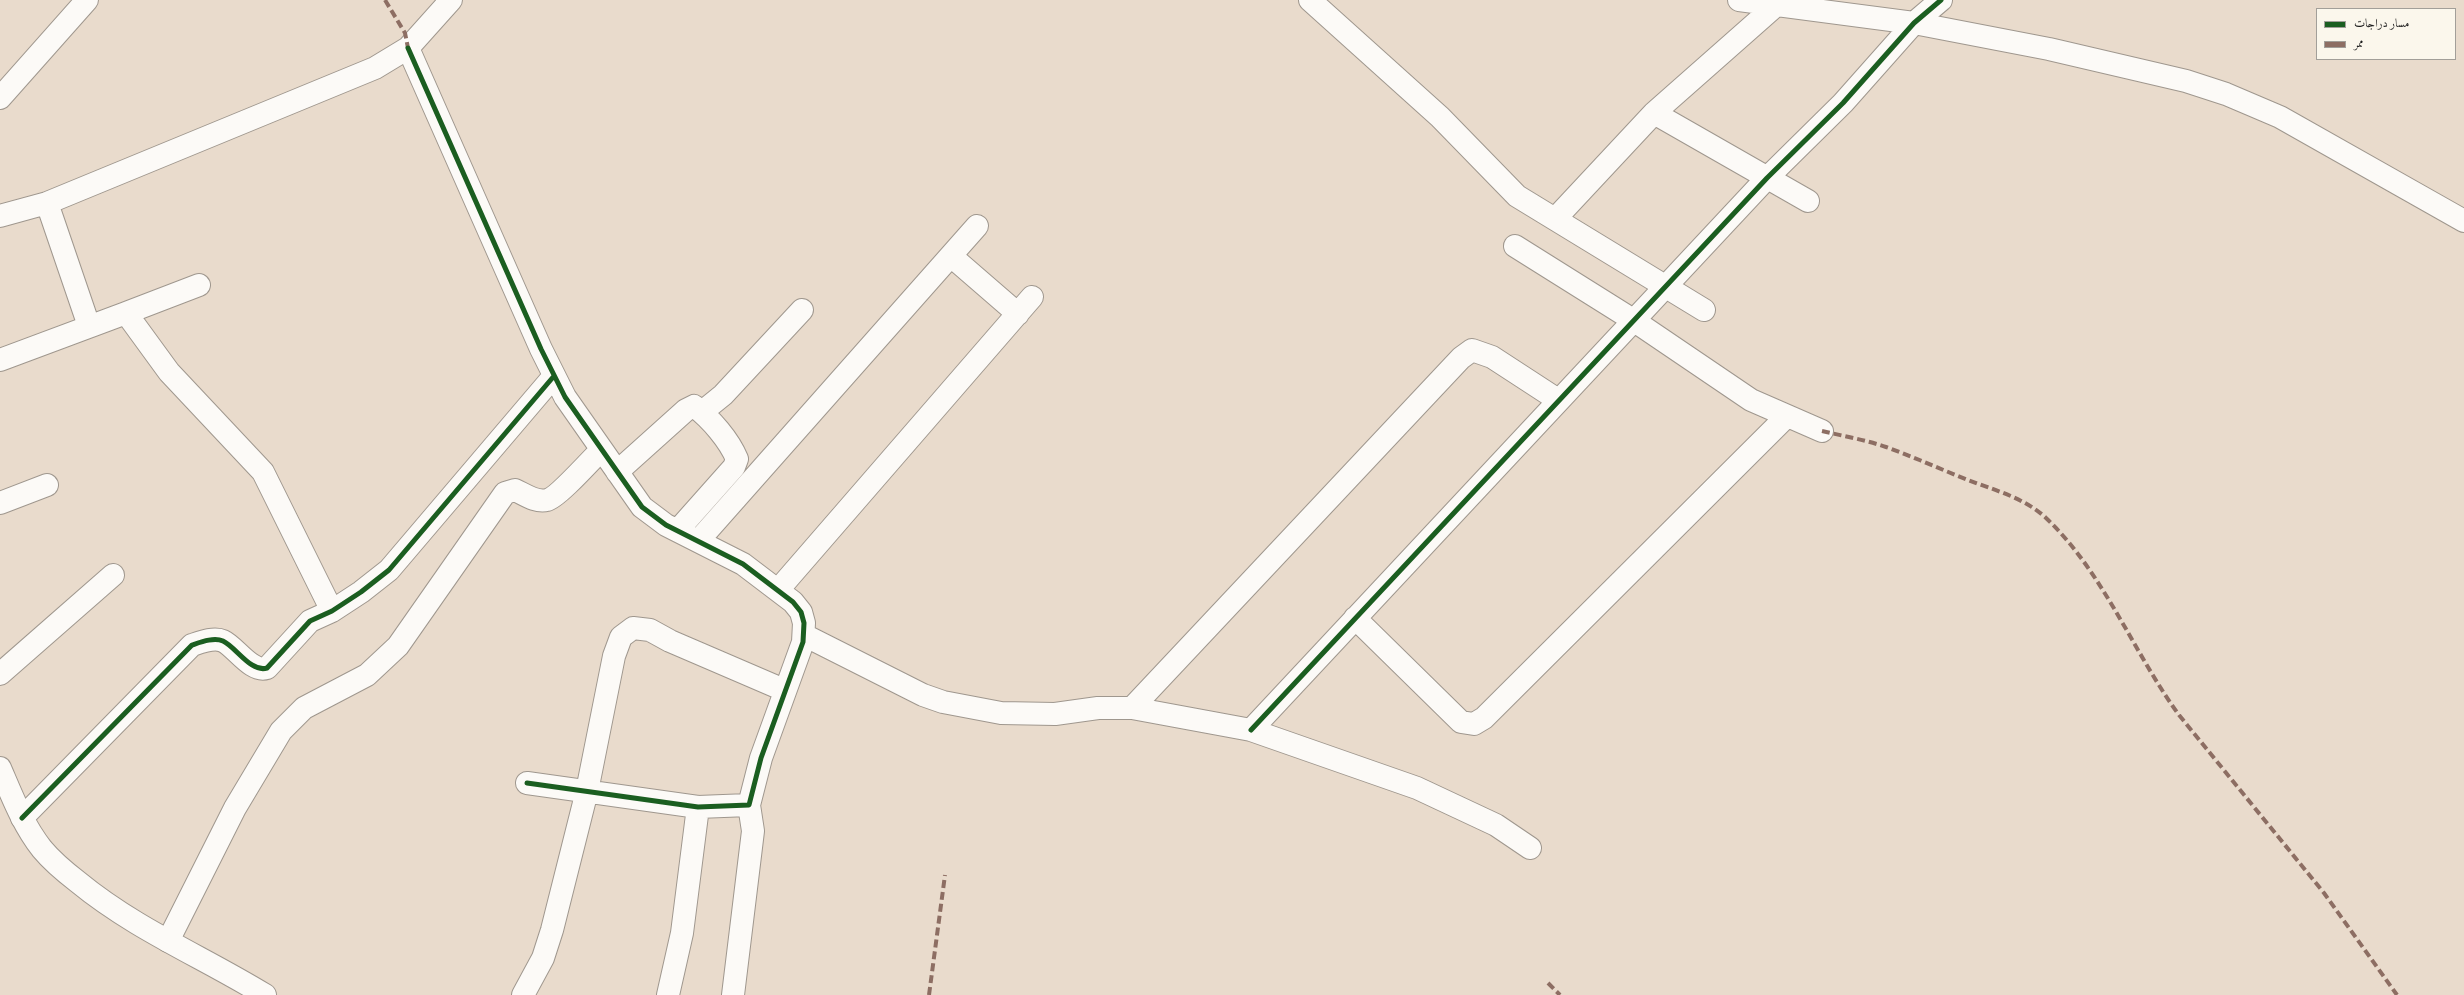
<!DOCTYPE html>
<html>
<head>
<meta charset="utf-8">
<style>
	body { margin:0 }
	#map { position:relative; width:2464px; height:995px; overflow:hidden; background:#e9dbcc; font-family:Alegreya,Amiri,serif }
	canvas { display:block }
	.legend { position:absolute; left:2316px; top:8px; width:140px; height:52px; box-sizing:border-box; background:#fbf7ec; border:1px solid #a29f99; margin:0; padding:5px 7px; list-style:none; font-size:12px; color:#1c1c1c }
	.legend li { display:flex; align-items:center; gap:8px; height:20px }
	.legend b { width:20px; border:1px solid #a29f99 }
</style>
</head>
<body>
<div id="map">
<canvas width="2464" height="995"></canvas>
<ul class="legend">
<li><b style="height:5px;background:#1b5e20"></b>مسار دراجات</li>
<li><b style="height:5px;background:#8d6e63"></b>ممر</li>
</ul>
</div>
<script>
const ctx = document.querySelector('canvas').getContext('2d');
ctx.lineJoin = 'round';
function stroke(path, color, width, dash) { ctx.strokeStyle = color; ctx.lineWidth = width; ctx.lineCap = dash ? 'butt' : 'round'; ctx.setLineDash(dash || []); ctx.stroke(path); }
const minor = new Path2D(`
	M 1310,0 L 1440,117 L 1517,196 L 1704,310
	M 1739,0 L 1914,23 L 2049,49 L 2186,81 L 2226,94 L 2280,117 L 2464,221
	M 408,48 L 541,349 L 565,397 L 642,507 L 666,525 L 743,564 L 793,602 L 801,612 L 804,623 L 803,642 L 761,758 L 749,805 L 698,807 L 527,783
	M 0,98 L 87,0
	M 1654,113 L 1808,201
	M 47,203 L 89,326
	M 0,216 L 47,203 L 375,68 L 408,48 L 451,0
	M 1555,219 L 1654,113 L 1782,0
	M 1515,246 L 1633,320 L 1751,400 L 1822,431
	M 951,256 L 1018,314
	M 126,313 L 199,285
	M 0,360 L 126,313 L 169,372 L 263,472 L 332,611
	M 702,412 L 723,395 L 802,310
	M 617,472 L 686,410 L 694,406 C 711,419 729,440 737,459 L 734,467 L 678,530
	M 0,503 L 47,485
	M 699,540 L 977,226
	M 778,590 L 1032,297
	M 1355,618 L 1461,722 L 1474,724 L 1484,718 L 1786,417
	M 804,635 L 923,695 L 943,702 L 1001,713 L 1055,714 L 1098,708 L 1132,708 L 1251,730 L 1417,788 L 1496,825 L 1530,848
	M 0,674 L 113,575
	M 1132,708 L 1461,358 L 1472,350 L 1492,357 L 1558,400
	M 1251,730 L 1767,178 L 1843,103 L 1914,23 L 1941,0
	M 22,818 L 192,645 C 201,642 214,637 223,641 C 236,647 251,673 267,668 L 310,621 L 332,611 L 361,592 L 389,570 L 554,376
	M 168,941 L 235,808 L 281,731 L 304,708 L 367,675 L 398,646 L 505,493 L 515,490 C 524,494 536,503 547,500 C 557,498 592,459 601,450
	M 523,995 L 543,958 L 552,930 L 587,791 L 614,656 L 621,637 L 633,628 L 650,630 L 670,641 L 784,690
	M 668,995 L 682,933 L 698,807
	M 733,995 L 753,831 L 749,805`);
const tertiary = new Path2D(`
	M 0,768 C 12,796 23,825 42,849 C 52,861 65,872 78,882 C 135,929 203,957 265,995`);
const quiet = new Path2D(`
	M 385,0 L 405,33 L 408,48
	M 1822,431 C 1843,436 1866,440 1886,447 C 1914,457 1940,469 1968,480 C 1994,490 2025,498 2046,518 C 2104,573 2133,652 2179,715 L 2324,893 L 2397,995
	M 1548,983 L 1560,995
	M 929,995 L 945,875`);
const cycleway = new Path2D(`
	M 408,48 L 541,349 L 565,397 L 642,507 L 666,525 L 743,564 L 793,602 L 801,612 L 804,623 L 803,642 L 761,758 L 749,805 L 698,807 L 527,783
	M 1251,730 L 1767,178 L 1843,103 L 1914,23 L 1941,0
	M 22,818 L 192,645 C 201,642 214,637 223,641 C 236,647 251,673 267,668 L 310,621 L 332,611 L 361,592 L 389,570 L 554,376`);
stroke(minor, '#9f978e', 24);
stroke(tertiary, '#9f978e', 24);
stroke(minor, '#fcfaf7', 22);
stroke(tertiary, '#fcfaf7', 22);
stroke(quiet, '#8d6e63', 4, [8, 4]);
stroke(cycleway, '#1b5e20', 5);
</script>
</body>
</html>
